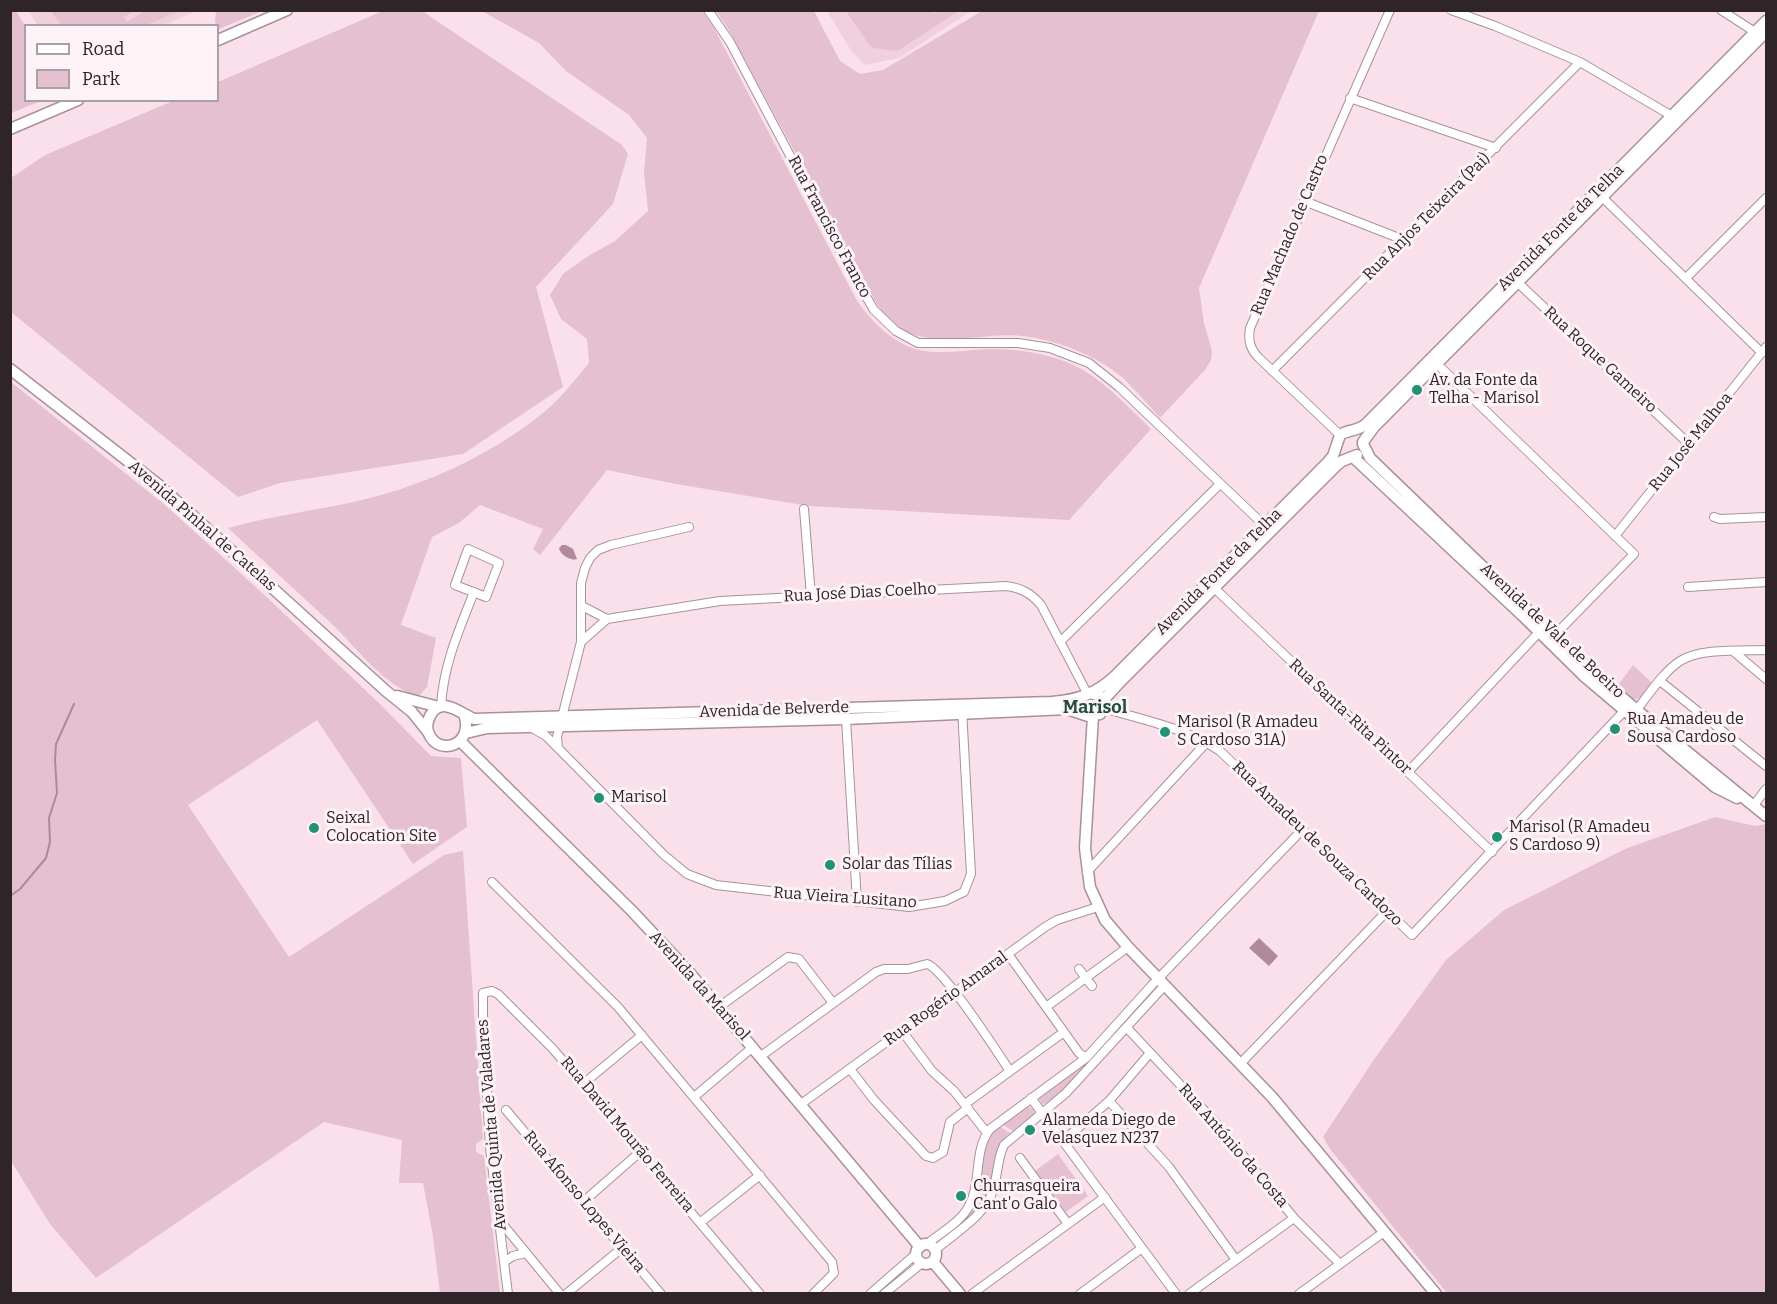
<!DOCTYPE html>
<html>
<head>
<meta charset="utf-8">
<style>
	body { margin:0 }
	#map { position:relative; width:1777px; height:1304px; overflow:hidden; background:#fae0eb; font-family:Bitter,serif }
	canvas { display:block }
	.frame { position:absolute; inset:0; border:12px solid #2f2529; pointer-events:none }
	.legend { position:absolute; left:24px; top:24px; width:195px; height:78px; box-sizing:border-box; background:#fdf2f6; border:2px solid #aba0a4; margin:0; padding:8px 10px; list-style:none; font-size:18px; color:#2f2529 }
	.legend li { display:flex; align-items:center; gap:12px; height:30px }
	.legend b { width:30px; border:2px solid #aba0a4 }
</style>
</head>
<body>
<div id="map">
<canvas width="1777" height="1304"></canvas>
<div class="frame"></div>
<ul class="legend">
<li><b style="height:8px;background:#fff"></b>Road</li>
<li><b style="height:16px;background:#e4c0d0"></b>Park</li>
</ul>
</div>
<script>
const ctx = document.querySelector('canvas').getContext('2d');
ctx.lineJoin = 'round';
function fill(path, color) { ctx.fillStyle = color; ctx.fill(path, 'evenodd'); }
function stroke(path, color, width, dash) { ctx.strokeStyle = color; ctx.lineWidth = width; ctx.lineCap = dash ? 'butt' : 'round'; ctx.setLineDash(dash || []); ctx.stroke(path); }
function write(font, color, halo, rows, align = 'center') {
  ctx.font = font + ' Bitter,serif'; ctx.lineWidth = 6; ctx.setLineDash([]); ctx.textBaseline = 'middle'; ctx.strokeStyle = halo; ctx.fillStyle = color; for (const [text, x, y, turn = 0] of rows) {
    ctx.save(); ctx.translate(x, y); ctx.rotate((+turn || 0) * Math.PI / 180); ctx.textAlign = isNaN(turn) ? turn : align; if (halo) ctx.strokeText(text, 0, 0); ctx.fillText(text, 0, 0); ctx.restore();
  }
}
const built = new Path2D(`
	M 29,11 L 196,11 L 162,26 L 37,25 Z
	M 827,11 L 971,11 L 899,58 L 865,65 L 852,52 Z`);
const green = new Path2D(`
	M 11,10 L 16,11 L 25,26 L 26,100 L 41,101 L 11,113 Z
	M 385,10 L 422,11 L 622,145 L 628,154 L 613,204 L 536,287 L 563,387 L 463,454 L 280,483 L 238,497 L 11,312 L 11,178 L 45,155 L 173,101 L 218,100 L 218,82 Z
	M 51,11 L 133,11 L 124,17 L 127,22 L 144,11 L 180,11 L 146,25 L 61,25 Z
	M 216,11 L 216,10 L 262,11 L 219,29 L 215,22 Z
	M 482,11 L 702,11 L 714,28 L 857,301 C 871,320 886,336 907,346 C 932,357 963,350 989,349 C 1013,349 1039,352 1061,360 C 1097,372 1124,403 1151,429 L 1069,520 L 809,506 L 676,484 L 607,470 L 540,555 L 533,549 L 543,529 L 480,505 L 459,523 L 432,537 L 401,625 L 436,638 L 427,687 L 418,697 C 383,684 360,652 334,626 C 299,593 263,561 228,528 C 268,517 309,511 349,503 C 419,488 487,458 543,413 C 560,399 575,380 589,363 L 587,339 L 561,319 L 550,295 L 563,274 L 588,256 L 615,241 L 648,211 L 644,173 L 647,138 L 629,115 L 566,71 L 539,43 Z
	M 716,11 L 814,11 L 840,61 L 860,74 L 883,70 L 982,11 L 1319,11 L 1199,288 L 1204,323 L 1212,351 L 1211,360 L 1205,370 L 1160,418 C 1148,405 1136,390 1123,378 C 1096,355 1057,340 1023,336 C 980,331 925,354 890,320 C 879,310 872,295 865,282 L 729,30 Z
	M 933,11 L 934,14 L 940,11 L 959,11 L 897,51 L 873,48 L 870,46 L 846,11 Z
	M 11,382 L 165,505 L 258,589 L 379,703 L 431,756 L 461,758 L 467,827 L 413,864 L 317,720 L 188,805 L 289,957 L 444,855 L 463,851 L 483,1139 L 476,1144 L 476,1152 L 484,1156 L 500,1293 L 440,1293 L 432,1230 L 423,1183 L 399,1183 L 402,1140 L 324,1122 L 96,1278 L 50,1224 L 11,1161 Z
	M 1633,665 L 1652,683 L 1640,697 L 1634,700 L 1616,688 Z
	M 1715,817 L 1755,826 L 1766,824 L 1766,1293 L 1447,1293 L 1330,1149 L 1323,1137 L 1375,1058 L 1446,960 L 1504,910 L 1625,849 Z
	M 1155,987 L 1157,989 C 1140,1007 1059,1104 1042,1104 L 1039,1099 L 1041,1095 L 1087,1062 Z
	M 1027,1106 L 1034,1109 L 1034,1116 L 1013,1131 L 1002,1124 Z
	M 999,1126 L 1010,1133 C 990,1152 999,1173 988,1195 C 980,1213 959,1226 944,1238 L 944,1237 C 953,1229 965,1221 971,1210 C 985,1185 974,1146 999,1126 Z
	M 1058,1154 L 1088,1196 L 1066,1212 L 1035,1171 Z`);
const water = new Path2D(`
	M 562,545 L 566,545 L 573,549 L 577,559 C 571,561 560,555 559,548 Z
	M 1259,938 L 1278,956 L 1269,966 L 1249,948 Z`);
const stream = new Path2D(`
	M 10,896 L 20,889 L 46,858 L 50,842 L 49,818 L 57,793 L 55,760 L 56,744 L 74,704`);
const street = new Path2D(`
	M 708,10 L 730,42 L 850,269 L 874,310 L 896,331 L 918,343 L 1018,343 L 1050,348 L 1089,363 L 1119,387 L 1267,528
	M 1451,10 L 1495,26 L 1580,62 L 1672,116
	M 1721,10 L 1758,34
	M 1350,98 L 1496,148
	M 1600,195 L 1762,353
	M 1304,201 L 1404,240
	M 1686,278 L 1766,198
	M 1515,280 L 1689,444
	M 1434,361 L 1634,554 L 1552,638
	M 1272,371 L 1580,62
	M 1340,435 L 1259,358 C 1250,349 1248,341 1250,328 L 1390,10
	M 804,509 L 811,596
	M 1714,517 L 1720,519 L 1766,517
	M 1615,536 L 1766,347
	M 468,549 L 499,563 L 486,597 L 455,585 Z
	M 1210,584 L 1492,852
	M 1688,587 L 1766,582
	M 582,606 L 607,619
	M 581,642 L 607,619 L 720,601 L 1006,586 C 1021,588 1031,593 1041,605 L 1088,695
	M 1060,642 L 1220,484
	M 1733,651 L 1766,679
	M 1660,681 L 1766,766
	M 441,707 C 443,666 459,630 474,592
	M 1103,708 C 1143,720 1186,728 1220,751 L 1412,935 L 1627,708
	M 1634,713 C 1648,696 1662,673 1680,661 C 1700,648 1742,651 1766,650
	M 846,719 L 857,902
	M 532,728 L 546,736 L 664,855 L 687,874 L 716,885 L 909,907 L 945,901 L 964,892 L 971,874 L 962,709
	M 558,748 L 557,737 L 581,642 L 581,583 L 585,568 L 590,558 L 598,550 L 611,545 L 689,527
	M 1408,772 L 1542,629
	M 1754,805 L 1766,789
	M 1087,872 L 1207,742
	M 492,882 L 618,1007 L 832,1262 L 834,1273 L 813,1294
	M 1008,954 L 1079,1053 L 1086,1058
	M 1079,969 L 1092,986
	M 719,1007 L 788,957 L 799,959 L 833,1003
	M 1046,1007 L 1128,947
	M 1127,1028 L 1218,1125 L 1294,1218 L 1340,1264
	M 902,1031 L 932,1071 L 954,1091 L 987,1133
	M 761,1056 L 876,972 L 884,969 L 908,969 L 927,964 C 944,969 997,1052 1010,1071
	M 1240,1064 L 1387,911
	M 850,1069 L 874,1100 L 926,1156 L 933,1158 L 943,1152 L 950,1122 L 968,1108
	M 583,1084 L 642,1035
	M 694,1097 L 753,1047
	M 1031,1098 L 1176,1294
	M 1109,1101 L 1169,1167 L 1236,1260
	M 801,1104 L 1045,927 L 1057,920 L 1098,907
	M 965,1104 L 1064,1032
	M 506,1110 L 661,1294
	M 1063,1141 L 1109,1101 L 1150,1053
	M 1020,1158 L 1068,1224
	M 583,1202 L 640,1152
	M 500,1221 L 560,1294
	M 701,1222 L 760,1175
	M 927,1244 C 940,1233 961,1222 969,1206 C 982,1182 973,1151 990,1129 L 1086,1058 L 1152,985 L 1303,829
	M 935,1250 C 955,1233 986,1215 993,1190 C 998,1175 997,1159 1004,1145 L 1066,1093 L 1165,985
	M 504,1262 L 513,1256 L 526,1253
	M 508,1294 L 490,1148 L 483,1015 L 483,993 L 492,991 L 498,994 L 553,1049 L 760,1294
	M 566,1294 L 622,1248
	M 870,1294 L 917,1253
	M 884,1294 L 922,1263
	M 972,1294 L 1105,1197
	M 1080,1294 L 1142,1248
	M 1189,1294 L 1294,1218
	M 1299,1294 L 1384,1232`);
const secondary = new Path2D(`
	M 218,40 L 287,10
	M 10,129 L 78,100
	M 10,369 L 160,486 L 386,691 L 412,712 L 428,732
	M 1363,442 L 1374,427 L 1766,32
	M 1363,444 L 1370,458 L 1591,671 L 1652,723 L 1766,816
	M 1353,457 L 1523,616 L 1585,677 L 1715,787 L 1737,798
	M 397,696 L 439,707
	M 1104,703 L 1106,697 L 1119,683 L 1337,465 L 1342,461 L 1357,455
	M 464,714 C 475,745 439,757 429,734 C 426,728 427,722 430,716 C 441,695 460,713 474,719 L 1052,702 C 1078,700 1095,694 1114,677 L 1328,462 L 1333,456 L 1340,435 C 1348,429 1357,432 1366,424 L 1766,21
	M 1093,716 L 1085,848 L 1090,887 L 1105,920 L 1128,947 L 1272,1097 L 1436,1294
	M 466,733 L 487,728 L 846,719 L 1067,709 L 1088,716 L 1100,714 L 1104,705 L 1100,696 L 1093,694
	M 460,741 L 632,911 L 688,971 L 920,1247
	M916 1254a10 10 0 1 1 20 0a10 10 0 1 1-20 0Z
	M 933,1262 L 960,1294`);
const markers = [
	[1417,390,6,"#229274"],
	[1615,729,6,"#229274"],
	[1165,732,6,"#229274"],
	[599,798,6,"#229274"],
	[314,828,6,"#229274"],
	[1497,837,6,"#229274"],
	[830,865,6,"#229274"],
	[1030,1130,6,"#229274"],
	[961,1196,6,"#229274"]
];
const streetNames = [
	["Rua Anjos Teixeira (Pai)",1427,217,-45],
	["Rua Francisco Franco",829,227,62],
	["Avenida Fonte da Telha",1561,228,-45],
	["Rua Machado de Castro",1290,235,-67],
	["Rua Roque Gameiro",1600,360,43],
	["Rua José Malhoa",1691,442,-51],
	["Avenida Pinhal de Catelas",202,526,41],
	["Avenida Fonte da Telha",1219,572,-45],
	["Rua José Dias Coelho",860,593,-3],
	["Avenida de Vale de Boeiro",1552,631,43],
	["Avenida de Belverde",774,710,-2],
	["Rua Santa-Rita Pintor",1350,717,43],
	["Rua Amadeu de Souza Cardozo",1317,844,44],
	["Rua Vieira Lusitano",845,898,4],
	["Avenida da Marisol",699,986,48],
	["Rua Rogério Amaral",946,999,-36],
	["Avenida Quinta de Valadares",492,1125,-95],
	["Rua David Mourão Ferreira",627,1135,50],
	["Rua António da Costa",1233,1146,49],
	["Rua Afonso Lopes Vieira",584,1202,50]
];
const poiNames = [
	["Av. da Fonte da",1429,381],
	["Telha - Marisol",1429,399],
	["Rua Amadeu de",1627,720],
	["Sousa Cardoso",1627,738],
	["Marisol (R Amadeu",1177,723],
	["S Cardoso 31A)",1177,741],
	["Marisol",611,798],
	["Seixal",326,819],
	["Colocation Site",326,837],
	["Marisol (R Amadeu",1509,828],
	["S Cardoso 9)",1509,846],
	["Solar das Tílias",842,865],
	["Alameda Diego de",1042,1121],
	["Velasquez N237",1042,1139],
	["Churrasqueira",973,1187],
	["Cant'o Galo",973,1205]
];
const neighbourhoodNames = [
	["Marisol",1095,708]
];
fill(built, '#f0d0dd');
fill(green, '#e4c0d0');
fill(water, '#b0899a');
stroke(stream, '#b0899a', 2);
stroke(street, '#a9919b', 10);
stroke(secondary, '#a9919b', 13);
stroke(street, '#fff', 8);
stroke(secondary, '#fff', 10);
for (const [x, y, r, color] of markers) { const dot = new Path2D(); dot.arc(x, y, r, 0, 2 * Math.PI); ctx.fillStyle = color; ctx.fill(dot); stroke(dot, '#fdf2f6', 2); }
write('16px', '#2f2529', '#fdf2f6', streetNames);
write('16px', '#2f2529', '#fdf2f6', poiNames, 'left');
write('bold 18px', '#1e5041', '#fdf2f6', neighbourhoodNames);
</script>
</body>
</html>
